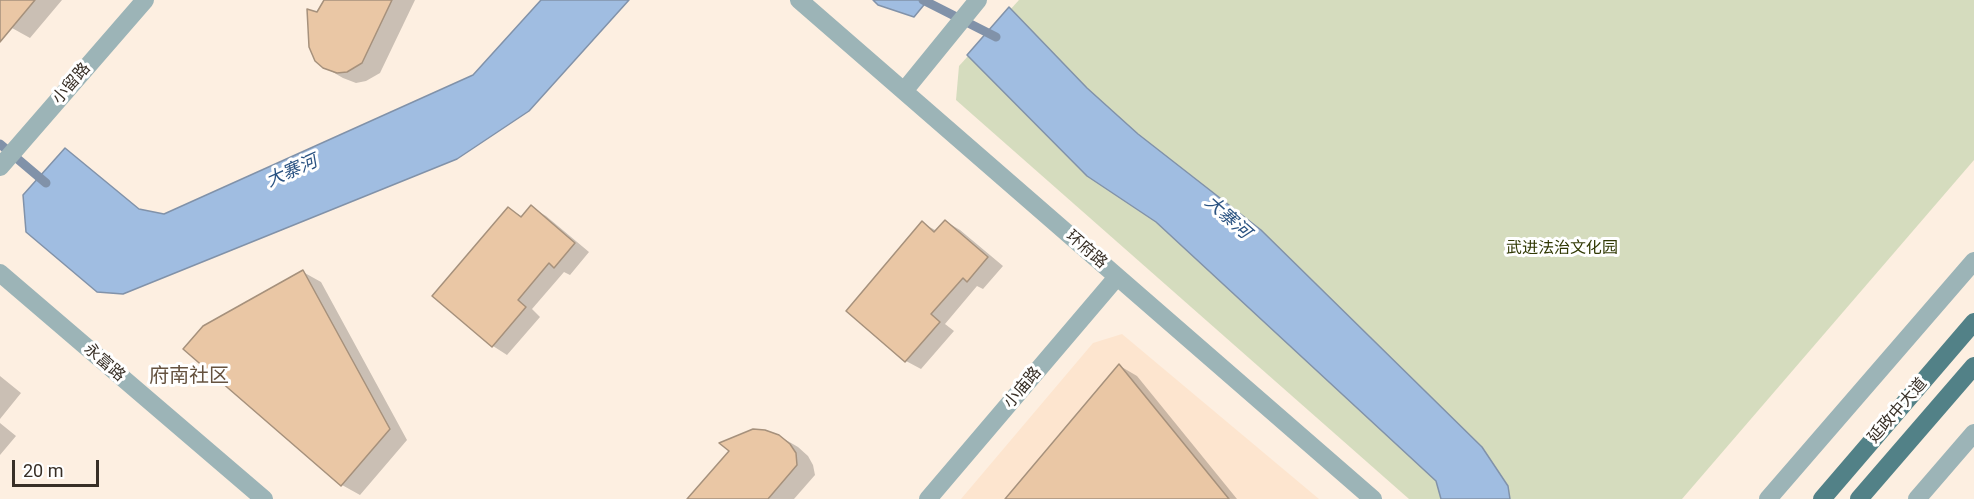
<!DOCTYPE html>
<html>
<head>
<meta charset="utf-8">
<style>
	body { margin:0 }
	#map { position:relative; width:1974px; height:499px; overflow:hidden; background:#fdefe1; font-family:Roboto,sans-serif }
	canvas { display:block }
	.scale { position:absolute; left:12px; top:460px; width:87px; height:27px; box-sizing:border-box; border:3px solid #382f26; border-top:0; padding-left:8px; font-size:18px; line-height:21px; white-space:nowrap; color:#382f26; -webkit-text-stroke:4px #fff; paint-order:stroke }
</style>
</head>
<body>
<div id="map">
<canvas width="1974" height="499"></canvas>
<div class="scale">20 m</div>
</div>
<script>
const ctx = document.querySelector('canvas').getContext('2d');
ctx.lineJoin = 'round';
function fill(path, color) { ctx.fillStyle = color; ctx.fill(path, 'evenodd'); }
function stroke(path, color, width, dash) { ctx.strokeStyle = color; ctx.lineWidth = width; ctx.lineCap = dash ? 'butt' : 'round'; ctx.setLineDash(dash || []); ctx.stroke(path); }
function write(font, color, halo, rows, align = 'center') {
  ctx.font = font + ' Roboto,"Noto Sans SC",sans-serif'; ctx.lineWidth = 6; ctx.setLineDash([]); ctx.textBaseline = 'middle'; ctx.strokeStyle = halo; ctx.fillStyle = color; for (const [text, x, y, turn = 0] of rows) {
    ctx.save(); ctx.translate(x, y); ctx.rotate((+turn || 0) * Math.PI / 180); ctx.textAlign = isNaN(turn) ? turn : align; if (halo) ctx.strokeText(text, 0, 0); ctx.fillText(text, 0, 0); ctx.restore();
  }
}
const built = new Path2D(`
	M 1122,334 L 1319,499 L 961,499 L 1093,343 Z`);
const green = new Path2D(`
	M 1019,0 L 1974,0 L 1974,160 L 1682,499 L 1409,499 L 956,100 L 959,66 Z`);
const water = new Path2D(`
	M 541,0 L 629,0 L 529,111 L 457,159 L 123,294 L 97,292 L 26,232 L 23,195 L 65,148 L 139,209 L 164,214 L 473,75 Z
	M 873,0 L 928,0 L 914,17 L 878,5 Z
	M 1009,7 L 1087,88 L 1138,134 L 1261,230 L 1482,447 L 1508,486 L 1510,499 L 1441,499 L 1436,481 L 1156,222 L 1087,176 L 967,55 Z`);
const shadow = new Path2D(`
	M 0,0 L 62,0 L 30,38 L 12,28 L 0,18 Z
	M 325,0 L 415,0 L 380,73 L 366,81 L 356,83 L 343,78 L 324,67 L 318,14 Z
	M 531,207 L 546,216 L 589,252 L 570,275 L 564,272 L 532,309 L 540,317 L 507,355 L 493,346 L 509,209 L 523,217 Z
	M 945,221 L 960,230 L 1003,266 L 983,289 L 977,286 L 945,324 L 954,331 L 921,369 L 906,361 L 848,311 L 922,223 L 937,231 Z
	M 303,272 L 321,282 L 407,440 L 360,495 L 342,485 Z
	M 1120,366 L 1137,376 L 1237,499 L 1007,499 Z
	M 0,376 L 21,393 L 0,419 Z
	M 0,423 L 16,436 L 0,455 Z
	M 779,436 L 798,447 L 808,456 L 813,465 L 815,475 L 794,499 L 690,499 Z`);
const stream = new Path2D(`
	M 923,0 L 996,37
	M 0,144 L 46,183`);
const building = new Path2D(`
	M 0,0 L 35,0 L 0,42 Z
	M 324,0 L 392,0 L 362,63 L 347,72 L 337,73 L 323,68 L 315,61 L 309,47 L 307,9 L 317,12 Z
	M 531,205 L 575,243 L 554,268 L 549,263 L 518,300 L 526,307 L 492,347 L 432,296 L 508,207 L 521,217 Z
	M 945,220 L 988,257 L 967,282 L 963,278 L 931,314 L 940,322 L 905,362 L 846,311 L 922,221 L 934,232 Z
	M 303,270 L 390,429 L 341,486 L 183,349 L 203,326 Z
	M 1119,364 L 1229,499 L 1005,499 Z
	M 753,429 L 765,430 L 779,435 L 790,444 L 796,453 L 797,465 L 768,499 L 687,499 L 729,451 L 719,443 Z`);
const minor = new Path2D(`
	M 799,0 L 1373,499
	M 904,91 L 978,0
	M 0,167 L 145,0
	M 0,273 L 264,499
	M 928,499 L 1117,277
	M 1768,499 L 1974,261
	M 1917,499 L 1974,433`);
const major = new Path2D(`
	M 1822,499 L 1974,322
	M 1859,499 L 1974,366`);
const streetNames = [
	["小留路",72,84,-49],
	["环府路",1086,250,41],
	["永富路",104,363,41],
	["小庙路",1023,388,-50],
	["延政中大道",1898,411,-49]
];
const parkNames = [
	["武进法治文化园",1562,249]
];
const waterNames = [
	["大寨河",292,172,-24],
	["大寨河",1227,218,42]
];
const quarterNames = [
	["府南社区",189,377]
];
fill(built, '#fde5cf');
fill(green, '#d5dcbe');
fill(water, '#a0bde1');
stroke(water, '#8192a9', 1.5);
fill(shadow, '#0003');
stroke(stream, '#8192a9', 9);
fill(building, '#eac7a5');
stroke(building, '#a6917c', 1.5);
stroke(minor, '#9cb4b7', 18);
stroke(major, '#528187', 18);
write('16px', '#382f26', '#fff', streetNames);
write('16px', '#313904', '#fff', parkNames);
write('italic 18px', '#2b5382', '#fff', waterNames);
write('20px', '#665340', '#fff', quarterNames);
</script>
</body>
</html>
